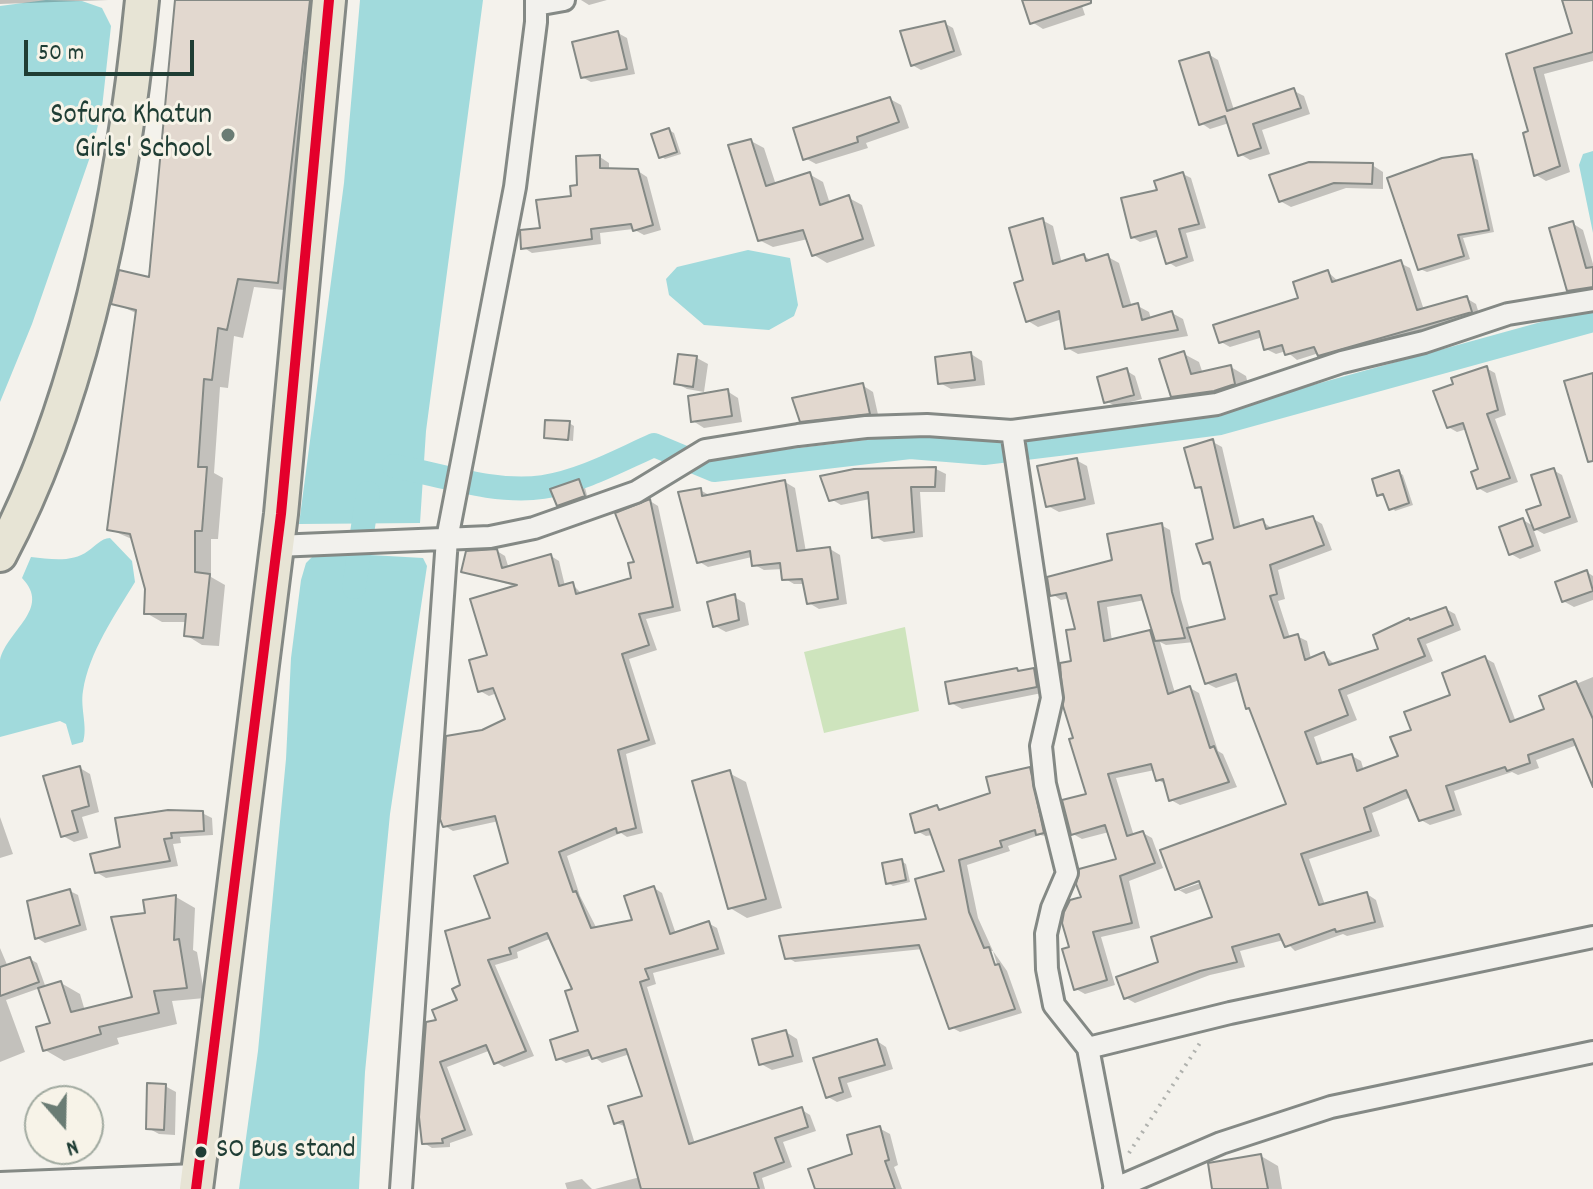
<!DOCTYPE html>
<html>
<head>
<meta charset="utf-8">
<style>
	body { margin:0 }
	#map { position:relative; width:1593px; height:1189px; overflow:hidden; background:#f4f2ec; font-family:Dekko,sans-serif }
	canvas { display:block }
	.north { position:absolute; left:24px; top:1085px; width:80px; height:80px; box-sizing:border-box; background:#f7f3e8; border:2px solid #a1aaa0; border-radius:50%; rotate:160deg; font-size:22px; font-weight:700; line-height:32px; text-align:center; color:#1f3d34 }
	.north::after { content:''; display:block; margin:auto; width:28px; height:36px; background:#6a7c74; clip-path:polygon(50% 0,100% 100%,50% 72%,0 100%) }
	.scale { position:absolute; left:24px; top:40px; width:170px; height:36px; box-sizing:border-box; border:4px solid #1f3d34; border-top:0; padding-left:10px; font-size:24px; line-height:28px; white-space:nowrap; color:#1f3d34; -webkit-text-stroke:6px #f7f3e8; paint-order:stroke }
</style>
</head>
<body>
<div id="map">
<canvas width="1593" height="1189"></canvas>
<div class="north">N</div>
<div class="scale">50 m</div>
</div>
<script>
const ctx = document.querySelector('canvas').getContext('2d');
ctx.lineJoin = 'round';
function fill(path, color) { ctx.fillStyle = color; ctx.fill(path, 'evenodd'); }
function stroke(path, color, width, dash) { ctx.strokeStyle = color; ctx.lineWidth = width; ctx.lineCap = dash ? 'butt' : 'round'; ctx.setLineDash(dash || []); ctx.stroke(path); }
function write(font, color, halo, rows, align = 'center') {
  ctx.font = font + ' Dekko,sans-serif'; ctx.lineWidth = 6; ctx.setLineDash([]); ctx.textBaseline = 'middle'; ctx.strokeStyle = halo; ctx.fillStyle = color; for (const [text, x, y, turn = 0] of rows) {
    ctx.save(); ctx.translate(x, y); ctx.rotate((+turn || 0) * Math.PI / 180); ctx.textAlign = isNaN(turn) ? turn : align; if (halo) ctx.strokeText(text, 0, 0); ctx.fillText(text, 0, 0); ctx.restore();
  }
}
const green = new Path2D(`
	M 905,627 L 919,711 L 824,733 L 804,652 Z`);
const water = new Path2D(`
	M 46,0 L 82,1 L 102,8 L 111,26 L 102,108 L 91,154 L 32,324 L 0,402 L 0,6 Z
	M 360,0 L 483,0 L 426,431 L 420,523 L 299,524 L 344,183 Z
	M 1593,151 L 1593,233 L 1579,165 L 1583,154 Z
	M 748,250 L 790,258 L 798,305 L 794,316 L 769,330 L 704,325 L 669,295 L 666,279 L 677,267 Z
	M 110,538 L 132,561 L 135,582 C 115,615 89,652 83,691 C 80,708 88,727 83,742 L 72,745 L 66,724 L 60,721 L 0,737 C 0,714 0,683 0,660 C 7,630 52,609 22,578 L 31,557 C 50,559 72,563 88,551 C 97,545 100,539 110,538 Z
	M 317,552 L 423,558 L 427,566 L 390,814 L 365,1072 L 359,1189 L 239,1189 L 258,1051 L 286,759 L 291,658 L 301,580 L 306,563 Z`);
const shadow = new Path2D(`
	M 0,0 L 109,0 L 0,4 Z
	M 177,0 L 327,0 L 294,291 L 254,287 L 243,338 L 234,336 L 228,388 L 220,387 L 214,473 L 223,478 L 218,539 L 211,539 L 211,577 L 225,585 L 219,646 L 202,645 L 186,635 L 187,622 L 162,622 L 146,613 L 147,589 L 134,540 L 109,529 L 138,314 L 114,303 L 150,279 Z
	M 581,0 L 607,0 L 589,5 Z
	M 1024,0 L 1080,0 L 1085,15 L 1043,29 L 1032,22 Z
	M 1569,0 L 1593,0 L 1593,61 L 1544,74 L 1570,172 L 1546,181 L 1536,175 L 1531,133 L 1508,56 L 1575,35 Z
	M 944,23 L 953,28 L 962,55 L 921,70 L 912,65 Z
	M 618,33 L 627,38 L 635,74 L 591,82 L 582,77 Z
	M 1208,54 L 1218,60 L 1234,110 L 1294,91 L 1304,96 L 1310,114 L 1262,130 L 1270,154 L 1250,160 L 1240,154 L 1229,123 L 1210,129 L 1201,123 Z
	M 890,99 L 901,105 L 909,128 L 866,143 L 868,148 L 816,164 L 805,158 Z
	M 669,130 L 674,133 L 681,154 L 665,159 L 661,156 Z
	M 751,141 L 764,148 L 776,185 L 809,174 L 823,182 L 830,204 L 849,198 L 862,205 L 875,246 L 827,263 L 814,255 L 808,239 L 773,247 L 759,240 Z
	M 600,157 L 609,163 L 609,170 L 638,171 L 647,177 L 661,230 L 644,235 L 633,229 L 600,233 L 601,244 L 532,253 L 523,247 L 573,198 Z
	M 1471,157 L 1478,160 L 1494,232 L 1463,238 L 1470,259 L 1427,272 L 1420,269 Z
	M 1372,165 L 1383,172 L 1383,189 L 1346,188 L 1291,207 L 1280,201 Z
	M 1183,174 L 1191,178 L 1206,228 L 1186,233 L 1194,261 L 1176,267 L 1168,262 L 1160,236 L 1140,242 L 1132,237 L 1160,192 Z
	M 1042,220 L 1053,226 L 1062,264 L 1084,256 L 1092,261 L 1108,257 L 1119,263 L 1132,307 L 1138,306 L 1149,312 L 1151,319 L 1172,313 L 1183,319 L 1188,336 L 1078,354 L 1067,348 L 1062,319 L 1038,327 L 1028,321 L 1025,282 Z
	M 1572,223 L 1583,230 L 1593,264 L 1593,294 L 1580,296 L 1569,290 Z
	M 1400,263 L 1410,268 L 1424,310 L 1466,298 L 1476,304 L 1480,317 L 1329,361 L 1319,353 L 1297,360 L 1286,351 L 1276,354 L 1266,349 L 1263,337 L 1230,347 L 1221,342 L 1300,299 L 1328,272 L 1339,282 Z
	M 971,354 L 982,361 L 985,385 L 951,389 L 940,383 Z
	M 1184,354 L 1199,362 L 1203,374 L 1231,367 L 1246,376 L 1250,393 L 1188,405 L 1172,396 Z
	M 697,358 L 708,364 L 704,392 L 687,389 L 676,383 Z
	M 1486,368 L 1495,373 L 1506,415 L 1495,419 L 1518,482 L 1487,493 L 1478,488 L 1481,470 L 1467,429 L 1457,432 L 1448,427 Z
	M 1127,371 L 1135,376 L 1142,399 L 1115,406 L 1106,401 Z
	M 862,385 L 873,392 L 879,419 L 813,427 L 802,420 Z
	M 727,391 L 738,398 L 742,422 L 704,428 L 693,421 Z
	M 569,423 L 574,426 L 573,441 L 546,437 Z
	M 1213,442 L 1222,447 L 1241,528 L 1263,522 L 1273,529 L 1312,518 L 1322,524 L 1332,550 L 1278,570 L 1285,599 L 1278,601 L 1290,638 L 1297,636 L 1307,641 L 1311,659 L 1324,654 L 1335,665 L 1380,650 L 1375,636 L 1409,620 L 1446,609 L 1455,614 L 1461,630 L 1426,644 L 1433,661 L 1347,695 L 1357,720 L 1314,737 L 1323,764 L 1352,756 L 1361,761 L 1364,771 L 1400,757 L 1392,738 L 1413,732 L 1406,713 L 1453,696 L 1444,674 L 1485,658 L 1494,663 L 1516,722 L 1547,710 L 1542,698 L 1593,677 L 1593,780 L 1577,745 L 1536,760 L 1539,768 L 1518,775 L 1512,772 L 1454,791 L 1462,815 L 1430,825 L 1421,820 L 1411,797 L 1372,813 L 1380,836 L 1309,859 L 1325,905 L 1367,894 L 1376,900 L 1384,927 L 1347,936 L 1343,934 L 1295,951 L 1284,940 L 1240,951 L 1245,967 L 1210,975 L 1135,1003 L 1126,998 L 1119,978 L 1160,963 L 1154,938 L 1215,918 L 1203,888 L 1186,894 L 1177,889 L 1162,851 L 1289,805 L 1240,680 L 1216,688 L 1206,683 L 1194,642 L 1166,645 L 1160,642 L 1175,693 L 1190,688 L 1199,693 L 1218,751 L 1223,754 L 1237,787 L 1180,805 L 1171,800 L 1167,785 L 1158,780 L 1155,770 L 1116,778 L 1134,836 L 1143,833 L 1152,838 L 1163,868 L 1129,881 L 1140,928 L 1101,937 L 1115,985 L 1085,994 L 1076,989 L 1064,950 L 1071,948 L 1064,923 L 1071,902 L 1083,898 L 1078,884 L 1081,870 L 1119,860 L 1109,832 L 1082,839 L 1073,834 L 1065,802 L 1088,795 L 1071,740 L 1076,739 L 1065,706 L 1062,665 L 1073,663 L 1068,632 L 1077,630 L 1070,598 L 1061,600 L 1052,594 L 1049,578 L 1115,562 L 1109,535 L 1161,525 L 1170,530 L 1181,599 L 1190,630 L 1227,620 L 1214,568 L 1205,563 L 1199,546 L 1215,540 L 1204,491 L 1197,487 L 1186,449 ZM 1145,600 L 1155,636 L 1149,632 L 1112,641 L 1107,607 ZM 1207,876 L 1209,880 L 1180,890 L 1180,886 Z
	M 1076,460 L 1087,466 L 1095,504 L 1059,512 L 1048,506 Z
	M 936,469 L 946,474 L 945,492 L 920,492 L 923,537 L 884,542 L 874,536 L 870,499 L 841,505 L 831,499 Z
	M 1553,470 L 1562,475 L 1578,522 L 1544,534 L 1533,528 L 1541,551 L 1520,559 L 1511,554 L 1523,520 L 1535,527 Z
	M 1398,472 L 1403,475 L 1413,505 L 1395,511 L 1386,497 L 1379,495 Z
	M 579,481 L 584,484 L 588,499 L 563,508 L 558,505 Z
	M 785,482 L 795,488 L 806,552 L 830,549 L 840,555 L 847,604 L 819,609 L 809,603 L 805,584 L 794,584 L 784,578 L 783,569 L 764,570 L 753,564 L 752,557 L 708,567 L 698,561 L 700,490 L 711,496 Z
	M 650,501 L 658,506 L 681,611 L 646,619 L 657,650 L 629,659 L 656,744 L 626,754 L 643,833 L 627,837 L 621,833 L 567,856 L 580,896 L 597,929 L 635,922 L 654,888 L 662,893 L 676,934 L 708,923 L 717,928 L 725,954 L 653,973 L 656,984 L 647,987 L 695,1144 L 802,1110 L 810,1115 L 816,1131 L 783,1142 L 792,1167 L 762,1178 L 765,1189 L 595,1189 L 640,1177 L 627,1127 L 616,1123 L 644,1097 L 630,1054 L 602,1063 L 592,1055 L 566,1063 L 558,1058 L 581,1032 L 575,990 L 552,938 L 517,952 L 518,958 L 495,965 L 534,1056 L 504,1067 L 495,1062 L 491,1050 L 447,1067 L 473,1135 L 450,1143 L 450,1147 L 432,1148 L 424,1143 L 439,1022 L 459,1001 L 511,864 L 499,821 L 453,831 L 445,826 L 482,732 L 507,720 L 497,693 L 489,696 L 480,691 L 489,656 L 518,587 L 463,571 L 497,551 L 505,556 L 509,569 L 551,556 L 559,561 L 565,586 L 572,584 L 582,594 L 634,579 Z
	M 1587,572 L 1593,576 L 1593,600 L 1574,607 L 1563,601 Z
	M 734,597 L 745,603 L 749,625 L 726,632 L 715,626 Z
	M 1017,670 L 1034,670 L 1045,676 L 1047,692 L 962,709 L 951,703 Z
	M 80,768 L 90,774 L 99,812 L 82,817 L 88,838 L 74,842 L 63,836 Z
	M 1030,769 L 1038,774 L 1051,837 L 1040,835 L 1008,846 L 1010,851 L 967,865 L 978,918 L 993,951 L 989,951 L 996,975 L 1000,974 L 993,951 L 1007,971 L 1022,1013 L 960,1032 L 951,1027 L 923,949 L 795,962 L 787,957 L 928,921 L 947,873 L 933,835 L 926,836 L 917,831 L 937,807 L 943,811 L 992,794 Z
	M 729,773 L 746,782 L 782,908 L 747,918 L 730,908 Z
	M 202,813 L 212,818 L 213,835 L 180,837 L 181,843 L 173,844 L 178,866 L 106,878 L 96,872 L 122,849 Z
	M 0,817 L 13,854 L 0,858 Z
	M 901,861 L 906,864 L 910,882 L 893,886 L 888,883 Z
	M 70,891 L 78,895 L 87,930 L 45,943 L 37,938 Z
	M 176,897 L 195,908 L 193,950 L 197,952 L 205,998 L 172,1001 L 177,1024 L 117,1038 L 119,1044 L 64,1061 L 45,1050 L 52,1024 L 40,988 L 6,1000 L 25,1052 L 0,1062 L 0,948 L 8,967 L 30,959 L 37,963 L 46,988 L 61,983 L 80,994 L 85,1011 L 135,999 L 147,914 L 145,902 Z
	M 786,1032 L 797,1039 L 803,1062 L 772,1070 L 761,1064 Z
	M 877,1041 L 886,1047 L 893,1069 L 847,1083 L 852,1097 L 837,1102 L 828,1097 L 816,1060 Z
	M 165,1086 L 176,1092 L 175,1135 L 159,1134 L 148,1128 Z
	M 879,1128 L 890,1134 L 898,1165 L 894,1167 L 902,1189 L 817,1189 Z
	M 1261,1156 L 1278,1166 L 1282,1189 L 1214,1189 Z
	M 582,1179 L 592,1189 L 567,1189 L 565,1183 Z`);
const canal = new Path2D(`
	M 394,466 C 441,475 495,494 543,487 C 582,481 618,461 654,445 L 714,470 L 910,447 L 984,453 L 1066,443 L 1220,423 L 1593,320
	M 354,587 L 368,493`);
const building = new Path2D(`
	M 175,0 L 310,0 L 278,283 L 238,279 L 227,330 L 218,328 L 212,380 L 204,379 L 198,467 L 207,467 L 202,531 L 195,531 L 195,572 L 210,574 L 203,638 L 184,636 L 186,614 L 144,614 L 145,589 L 130,534 L 107,530 L 136,310 L 111,304 L 119,270 L 149,277 Z
	M 1022,0 L 1091,0 L 1091,3 L 1030,24 Z
	M 1562,0 L 1593,0 L 1593,52 L 1534,68 L 1560,166 L 1534,176 L 1523,133 L 1528,131 L 1506,54 L 1572,33 Z
	M 945,21 L 954,51 L 911,66 L 900,31 Z
	M 618,31 L 627,69 L 581,78 L 572,42 Z
	M 1209,52 L 1227,111 L 1294,88 L 1301,108 L 1253,124 L 1261,148 L 1238,156 L 1225,116 L 1199,125 L 1179,61 Z
	M 890,97 L 899,122 L 857,137 L 858,142 L 803,160 L 793,128 Z
	M 669,128 L 677,152 L 659,158 L 651,134 Z
	M 751,139 L 766,186 L 810,172 L 820,205 L 849,195 L 863,239 L 812,256 L 803,230 L 758,241 L 728,145 Z
	M 1472,154 L 1489,230 L 1458,235 L 1464,256 L 1418,270 L 1387,178 L 1442,158 Z
	M 600,155 L 600,168 L 638,169 L 653,225 L 633,231 L 631,224 L 591,229 L 592,239 L 521,249 L 520,230 L 540,228 L 536,200 L 571,196 L 570,186 L 577,185 L 576,156 Z
	M 1309,162 L 1373,163 L 1372,184 L 1334,183 L 1279,202 L 1269,175 Z
	M 1183,172 L 1199,224 L 1179,229 L 1187,257 L 1166,264 L 1156,231 L 1131,238 L 1121,198 L 1157,190 L 1154,181 Z
	M 1043,218 L 1053,264 L 1084,254 L 1086,261 L 1108,254 L 1123,307 L 1138,303 L 1142,320 L 1172,311 L 1178,330 L 1065,349 L 1059,311 L 1026,322 L 1014,283 L 1023,280 L 1009,228 Z
	M 1573,221 L 1586,268 L 1593,267 L 1593,287 L 1567,291 L 1549,228 Z
	M 1401,260 L 1417,310 L 1467,296 L 1472,312 L 1318,356 L 1314,347 L 1285,355 L 1282,345 L 1264,350 L 1259,331 L 1219,343 L 1213,325 L 1298,298 L 1293,282 L 1328,270 L 1332,282 Z
	M 1184,351 L 1191,374 L 1231,365 L 1235,384 L 1214,391 L 1171,397 L 1159,359 Z
	M 971,352 L 975,380 L 938,384 L 935,357 Z
	M 678,354 L 697,356 L 693,387 L 674,384 Z
	M 1487,366 L 1498,410 L 1487,414 L 1510,478 L 1477,489 L 1471,472 L 1478,469 L 1463,423 L 1447,428 L 1433,391 L 1453,384 L 1451,378 Z
	M 1127,368 L 1134,395 L 1104,403 L 1097,377 Z
	M 1593,373 L 1593,461 L 1588,462 L 1564,381 Z
	M 863,383 L 870,414 L 800,422 L 792,398 Z
	M 728,389 L 732,416 L 691,422 L 688,396 Z
	M 545,420 L 570,421 L 568,440 L 544,438 Z
	M 1213,439 L 1234,528 L 1263,519 L 1266,529 L 1313,516 L 1324,545 L 1270,565 L 1277,594 L 1270,596 L 1284,638 L 1298,634 L 1305,660 L 1324,652 L 1329,665 L 1378,649 L 1373,635 L 1409,618 L 1410,620 L 1446,607 L 1453,625 L 1418,639 L 1425,656 L 1339,690 L 1348,715 L 1305,732 L 1317,764 L 1352,754 L 1357,771 L 1398,756 L 1390,737 L 1411,730 L 1404,712 L 1450,695 L 1442,673 L 1485,656 L 1510,722 L 1544,709 L 1539,696 L 1576,681 L 1593,719 L 1593,787 L 1573,739 L 1528,755 L 1530,763 L 1507,771 L 1505,767 L 1446,786 L 1454,810 L 1419,821 L 1406,790 L 1364,808 L 1371,831 L 1301,854 L 1319,905 L 1367,892 L 1375,922 L 1336,932 L 1335,929 L 1285,947 L 1279,934 L 1232,947 L 1237,962 L 1200,971 L 1124,999 L 1116,977 L 1158,962 L 1151,937 L 1212,917 L 1199,881 L 1175,890 L 1160,850 L 1286,804 L 1249,708 L 1246,709 L 1236,674 L 1205,684 L 1187,628 L 1225,619 L 1210,562 L 1203,564 L 1196,544 L 1213,539 L 1201,487 L 1195,488 L 1184,448 Z
	M 1077,458 L 1085,499 L 1046,507 L 1037,466 Z
	M 936,467 L 935,487 L 911,487 L 914,532 L 872,538 L 868,492 L 829,501 L 820,476 L 854,469 Z
	M 1554,468 L 1570,517 L 1534,530 L 1526,510 L 1541,505 L 1531,475 Z
	M 1399,470 L 1409,503 L 1389,510 L 1383,494 L 1377,496 L 1372,479 Z
	M 579,479 L 585,496 L 557,506 L 550,489 Z
	M 785,480 L 797,551 L 830,547 L 838,599 L 807,604 L 802,579 L 782,580 L 780,563 L 752,566 L 750,551 L 697,563 L 678,492 L 701,488 L 702,496 Z
	M 650,499 L 673,607 L 639,614 L 649,645 L 622,654 L 649,740 L 618,750 L 636,828 L 617,833 L 616,828 L 559,852 L 573,892 L 576,891 L 591,928 L 632,920 L 624,896 L 654,886 L 670,934 L 709,921 L 718,949 L 645,969 L 649,979 L 640,982 L 689,1144 L 802,1107 L 808,1127 L 775,1138 L 784,1162 L 754,1173 L 759,1189 L 641,1189 L 623,1121 L 614,1124 L 608,1106 L 642,1096 L 626,1049 L 592,1059 L 588,1050 L 556,1060 L 550,1040 L 578,1031 L 565,991 L 572,989 L 547,933 L 509,948 L 511,954 L 488,960 L 526,1051 L 494,1064 L 486,1045 L 440,1062 L 465,1130 L 442,1139 L 443,1143 L 422,1144 L 419,1117 L 426,1022 L 436,1020 L 432,1010 L 457,1000 L 452,989 L 460,985 L 445,931 L 490,918 L 474,876 L 508,863 L 495,816 L 443,827 L 440,819 L 446,736 L 482,730 L 505,719 L 493,688 L 478,692 L 469,660 L 487,655 L 470,599 L 517,585 L 461,572 L 466,551 L 497,549 L 502,568 L 551,554 L 559,586 L 573,582 L 576,594 L 631,578 L 628,563 L 634,562 L 615,513 Z
	M 1523,518 L 1533,546 L 1509,555 L 1499,527 Z
	M 1162,523 L 1172,592 L 1185,638 L 1155,641 L 1141,595 L 1098,602 L 1104,641 L 1150,630 L 1168,694 L 1190,686 L 1210,748 L 1214,746 L 1229,782 L 1169,801 L 1163,779 L 1156,781 L 1151,764 L 1108,774 L 1127,836 L 1143,831 L 1155,863 L 1120,876 L 1132,923 L 1093,932 L 1107,980 L 1074,990 L 1062,949 L 1069,947 L 1062,923 L 1064,912 L 1070,900 L 1081,897 L 1076,884 L 1079,869 L 1116,859 L 1105,825 L 1071,835 L 1062,800 L 1086,794 L 1069,739 L 1073,738 L 1063,706 L 1060,663 L 1071,661 L 1066,630 L 1075,629 L 1066,593 L 1050,596 L 1047,577 L 1112,560 L 1107,534 Z
	M 1587,570 L 1593,591 L 1562,602 L 1555,582 Z
	M 735,594 L 739,620 L 713,627 L 707,602 Z
	M 1017,668 L 1018,671 L 1034,668 L 1037,687 L 949,704 L 945,682 Z
	M 80,766 L 89,806 L 72,811 L 78,832 L 61,837 L 43,776 Z
	M 1030,767 L 1044,833 L 1036,835 L 1035,830 L 1000,841 L 1002,847 L 959,860 L 969,912 L 984,948 L 989,947 L 995,965 L 999,964 L 1015,1009 L 949,1029 L 919,945 L 785,959 L 779,936 L 926,919 L 915,879 L 944,871 L 929,829 L 915,833 L 910,814 L 937,805 L 939,810 L 990,793 L 986,777 Z
	M 730,770 L 766,899 L 728,909 L 692,781 Z
	M 168,810 L 203,811 L 204,831 L 171,833 L 172,838 L 164,839 L 170,861 L 95,873 L 90,854 L 120,847 L 115,818 Z
	M 902,859 L 906,880 L 886,884 L 882,863 Z
	M 70,889 L 80,925 L 35,939 L 27,901 Z
	M 176,895 L 174,940 L 179,939 L 187,988 L 154,991 L 159,1013 L 99,1027 L 101,1034 L 43,1051 L 36,1027 L 50,1023 L 38,988 L 61,981 L 71,1012 L 132,997 L 111,917 L 145,913 L 143,900 Z
	M 30,957 L 39,982 L 0,996 L 0,967 Z
	M 786,1030 L 793,1056 L 759,1065 L 752,1039 Z
	M 877,1039 L 885,1065 L 839,1078 L 843,1092 L 826,1098 L 813,1058 Z
	M 147,1083 L 166,1084 L 164,1130 L 146,1129 Z
	M 880,1126 L 889,1160 L 885,1161 L 895,1189 L 815,1189 L 808,1169 L 852,1154 L 847,1135 Z
	M 1261,1154 L 1268,1189 L 1212,1189 L 1208,1163 Z`);
const path = new Path2D(`
	M 1129,1153 L 1200,1043`);
const minor = new Path2D(`
	M 536,5 L 564,0
	M 1012,431 L 1052,698 L 1041,746 L 1045,784 L 1067,873 L 1052,908 L 1046,934 L 1047,969 L 1054,1005 L 1088,1048 L 1115,1189
	M 276,546 L 490,537 L 534,528 L 636,492 L 705,450 L 798,435 L 866,427 L 927,425 L 1012,431 L 1217,404 L 1342,362 L 1424,342 L 1508,314 L 1593,300
	M 1088,1048 L 1230,1013 L 1593,937
	M 401,1189 L 447,539 L 515,187 L 536,22 L 536,0
	M 1114,1189 L 1221,1143 L 1331,1107 L 1593,1052`);
const tertiary = new Path2D(`
	M 0,1186 L 196,1178`);
const primary = new Path2D(`
	M 0,555 C 87,392 124,182 142,0
	M 196,1189 L 281,514 L 329,0`);
const bus1 = new Path2D(`
	M 196,1189 L 281,514 L 329,0`);
const markers = [
	[228,135,8,"#6a7c74"],
	[201,1152,7,"#1f3d34"]
];
const busNames = [
	["SO Bus stand",216,1152]
];
const poiNames = [
	["Sofura Khatun",212,118],
	["Girls' School",212,152]
];
fill(green, '#cee4bd');
fill(water, '#a1dadc');
fill(shadow, '#0003');
stroke(canal, '#a1dadc', 24);
fill(building, '#e2d8cf');
stroke(building, '#848985', 2);
stroke(minor, '#848985', 26);
stroke(tertiary, '#848985', 32);
stroke(primary, '#848985', 38);
stroke(path, '#b0b2ae', 4, [2, 6]);
stroke(minor, '#f2f1ed', 20);
stroke(tertiary, '#f2f1ed', 26);
stroke(primary, '#e7e4d5', 32);
stroke(bus1, '#e4002b', 10);
for (const [x, y, r, color] of markers) { const dot = new Path2D(); dot.arc(x, y, r, 0, 2 * Math.PI); ctx.fillStyle = color; ctx.fill(dot); stroke(dot, '#f7f3e8', 3); }
write('28px', '#1f3d34', '#f7f3e8', busNames, 'left');
write('30px', '#1f3d34', '#f7f3e8', poiNames, 'right');
</script>
</body>
</html>
